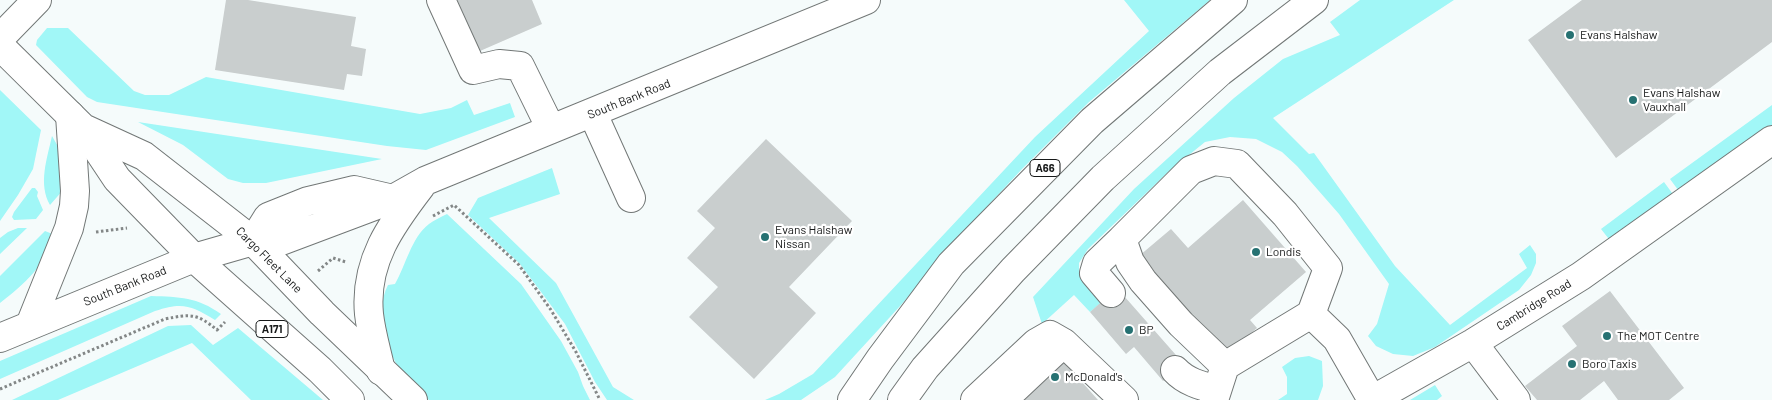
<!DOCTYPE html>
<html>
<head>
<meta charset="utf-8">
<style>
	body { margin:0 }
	canvas { display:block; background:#f5fbfb }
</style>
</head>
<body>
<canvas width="1772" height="400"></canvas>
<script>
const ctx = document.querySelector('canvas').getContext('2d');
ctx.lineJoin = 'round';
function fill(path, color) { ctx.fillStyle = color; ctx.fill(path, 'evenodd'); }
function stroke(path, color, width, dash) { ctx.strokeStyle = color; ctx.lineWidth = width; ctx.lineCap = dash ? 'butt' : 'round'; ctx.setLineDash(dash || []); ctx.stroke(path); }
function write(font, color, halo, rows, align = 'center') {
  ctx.font = font + ' Barlow,sans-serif'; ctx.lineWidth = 4.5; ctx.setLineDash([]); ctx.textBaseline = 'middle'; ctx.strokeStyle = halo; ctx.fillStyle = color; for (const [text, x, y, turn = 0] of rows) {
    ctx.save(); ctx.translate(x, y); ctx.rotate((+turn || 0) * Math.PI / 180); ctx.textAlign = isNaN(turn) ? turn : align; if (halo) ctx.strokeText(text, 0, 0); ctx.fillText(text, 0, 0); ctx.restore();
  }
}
const green = new Path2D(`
	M 1124,0 L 1210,0 L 1089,102 L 1022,169 L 968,227 L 901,305 L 835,377 L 801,400 L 765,400 L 779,394 L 813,374 L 1035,137 L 1149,31 Z
	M 1360,0 L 1454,0 L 1273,118 L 1309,154 L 1314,153 L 1395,266 L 1450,325 L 1527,268 L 1519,254 L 1530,245 L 1536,254 L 1536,263 L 1531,275 L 1519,290 L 1435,347 L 1413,356 L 1393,354 L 1376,346 L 1368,336 L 1377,324 L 1389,284 L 1339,214 L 1297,166 L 1282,152 L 1256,139 L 1230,137 L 1205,142 L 1168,172 L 1088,249 L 1079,263 L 1079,273 L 1103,301 L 1090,312 L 1074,295 L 1042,324 L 1033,297 L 1134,189 L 1234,98 L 1283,59 L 1340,35 L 1330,22 Z
	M 47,28 L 68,28 L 134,91 L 145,95 L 169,95 L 206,77 L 420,114 L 451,108 L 467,100 L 474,115 L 510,103 L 515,117 L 426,150 L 387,146 L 97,102 L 87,97 L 36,45 L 37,40 Z
	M 0,90 L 41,130 L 33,169 L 18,195 L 0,221 Z
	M 1772,105 L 1772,129 L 1681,194 L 1670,179 Z
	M 138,122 L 382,159 L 266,183 L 243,183 L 228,179 L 183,145 Z
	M 52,136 L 60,150 L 64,189 L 50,205 C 38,184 47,159 52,136 Z
	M 552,168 L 560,194 L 489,218 L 556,283 L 613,387 L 634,400 L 607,400 L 595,382 L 565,324 L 520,264 L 468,215 L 478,198 Z
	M 1664,182 L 1675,197 L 1612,243 L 1601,229 Z
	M 32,188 L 35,188 L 38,192 L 37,196 L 43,210 L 36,219 L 14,220 L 12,217 L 14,212 Z
	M 447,214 L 521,284 L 561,341 L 578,372 L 583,386 L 590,400 L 429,400 C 423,394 415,388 409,382 C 389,360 373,313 388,285 L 395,284 C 406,265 411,238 429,224 C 434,220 441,217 447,214 Z
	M 18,228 L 27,228 L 0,254 L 0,238 L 8,232 Z
	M 45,231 L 55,235 C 46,264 24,285 0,303 L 0,276 Z
	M 151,296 C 180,297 197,297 221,314 L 215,320 C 191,305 182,302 155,311 L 0,379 L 0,361 Z
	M 191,325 L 213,345 L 238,328 L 323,400 L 251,400 L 192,343 L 58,400 L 12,400 L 168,326 Z
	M 1309,356 L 1322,361 L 1323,386 L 1318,400 L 1278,400 L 1287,394 L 1287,377 L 1282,367 L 1295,358 Z
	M 1435,385 L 1442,396 L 1437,400 L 1410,400 Z`);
const building = new Path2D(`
	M 226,0 L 248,0 L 356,17 L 351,46 L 366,49 L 362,76 L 347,74 L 344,90 L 215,70 Z
	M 457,0 L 532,0 L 542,24 L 480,51 Z
	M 1582,0 L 1772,0 L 1772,42 L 1616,158 L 1528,40 Z
	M 766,139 L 852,221 L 789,287 L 816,313 L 754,379 L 689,317 L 718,287 L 687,258 L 715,228 L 697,211 Z
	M 1243,200 L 1306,272 L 1250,320 L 1257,328 L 1225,356 L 1139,256 L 1171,229 L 1188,248 Z
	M 1117,288 L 1183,363 L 1163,381 L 1134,347 L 1126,354 L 1090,312 Z
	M 1610,291 L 1684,388 L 1669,400 L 1618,400 L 1604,381 L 1580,400 L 1537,400 L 1525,386 L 1577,346 L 1562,326 Z
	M 1057,354 L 1098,400 L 1006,400 Z`);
const path = new Path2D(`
	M 433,216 L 454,205 L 519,265 L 551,310 L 576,352 L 600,400
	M 96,232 L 127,228
	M 318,271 L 333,258 L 346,262
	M 0,389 L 165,319 C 190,314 197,313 217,330 L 225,322`);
const minor = new Path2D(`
	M 441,0 L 473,70 L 499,64 L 520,66 L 551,129
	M 0,38 L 37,0
	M 593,114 L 631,198
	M 253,241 L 268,217 L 308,201 L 354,190 L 393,199
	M 1111,293 L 1094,273 L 1097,263 L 1122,239
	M 30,325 L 69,228 L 74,206 L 75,191 L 70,115
	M 0,338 L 194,258 L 253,241 L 276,243 L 393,199 L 425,181 L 866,0
	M 1473,343 L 1516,400
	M 1225,366 L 1181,324 L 1143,281 L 1130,262 L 1122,239 L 1191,170 L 1214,161 L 1237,164 L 1285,214 L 1328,268 L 1311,314
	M 1175,370 C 1186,382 1202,386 1217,390
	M 381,371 C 377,352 371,333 369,314 C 364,262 391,225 421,186
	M 975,400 L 1036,343 L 1050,335 L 1064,343 L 1124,400
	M 1003,400 L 1055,351
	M 1214,400 L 1225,366 L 1311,314 L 1337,339 L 1372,400
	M 1372,400 L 1473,343 L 1581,276 L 1772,140`);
const major = new Path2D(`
	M 0,46 L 83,128 L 117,179 L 194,258 L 320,370 L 350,400
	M 83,128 L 144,156 L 253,241 L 322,313 L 413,400`);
const highway = new Path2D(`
	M 852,400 L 880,359 L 951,264 L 1092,121 L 1233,0
	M 902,400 L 925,368 L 1013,270 L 1103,178 L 1220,72 L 1314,0`);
const markers = [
	[1570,35,5,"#267172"],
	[1633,100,5,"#267172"],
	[765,237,5,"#267172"],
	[1256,252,5,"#267172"],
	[1129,330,5,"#267172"],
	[1607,336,5,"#267172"],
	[1572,364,5,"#267172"],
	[1055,377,5,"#267172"]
];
const shields = [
	[1045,168,30],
	[272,329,32]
];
const shieldNames = [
	["A66",1045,168],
	["A171",272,329]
];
const poiNames = [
	["Evans Halshaw",1580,35],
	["Evans Halshaw",1643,93],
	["Vauxhall",1643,107],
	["Evans Halshaw",775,230],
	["Nissan",775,244],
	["Londis",1266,252],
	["BP",1139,330],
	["The MOT Centre",1617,336],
	["Boro Taxis",1582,364],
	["McDonald's",1065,377]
];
const streetNames = [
	["South Bank Road",629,99,-22],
	["Cargo Fleet Lane",269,260,45],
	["South Bank Road",125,286,-22],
	["Cambridge Road",1534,305,-32]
];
fill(green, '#a1f7f7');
fill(building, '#c9cece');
stroke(minor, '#727776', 30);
stroke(major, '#727776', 30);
stroke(highway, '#727776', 30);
stroke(path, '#838787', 3, [2.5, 2.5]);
stroke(minor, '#fff', 28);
stroke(major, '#fff', 28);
stroke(highway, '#fff', 28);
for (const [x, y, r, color] of markers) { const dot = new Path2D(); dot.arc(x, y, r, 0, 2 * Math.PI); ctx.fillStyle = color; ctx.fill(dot); stroke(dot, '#fff', 2); }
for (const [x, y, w] of shields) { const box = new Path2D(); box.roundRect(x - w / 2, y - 8.5, w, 17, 4); ctx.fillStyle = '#fff'; ctx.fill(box); stroke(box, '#171919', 1); }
write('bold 11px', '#171919', null, shieldNames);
write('12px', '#171919', '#fff', poiNames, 'left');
write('12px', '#171919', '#fff', streetNames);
</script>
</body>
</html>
